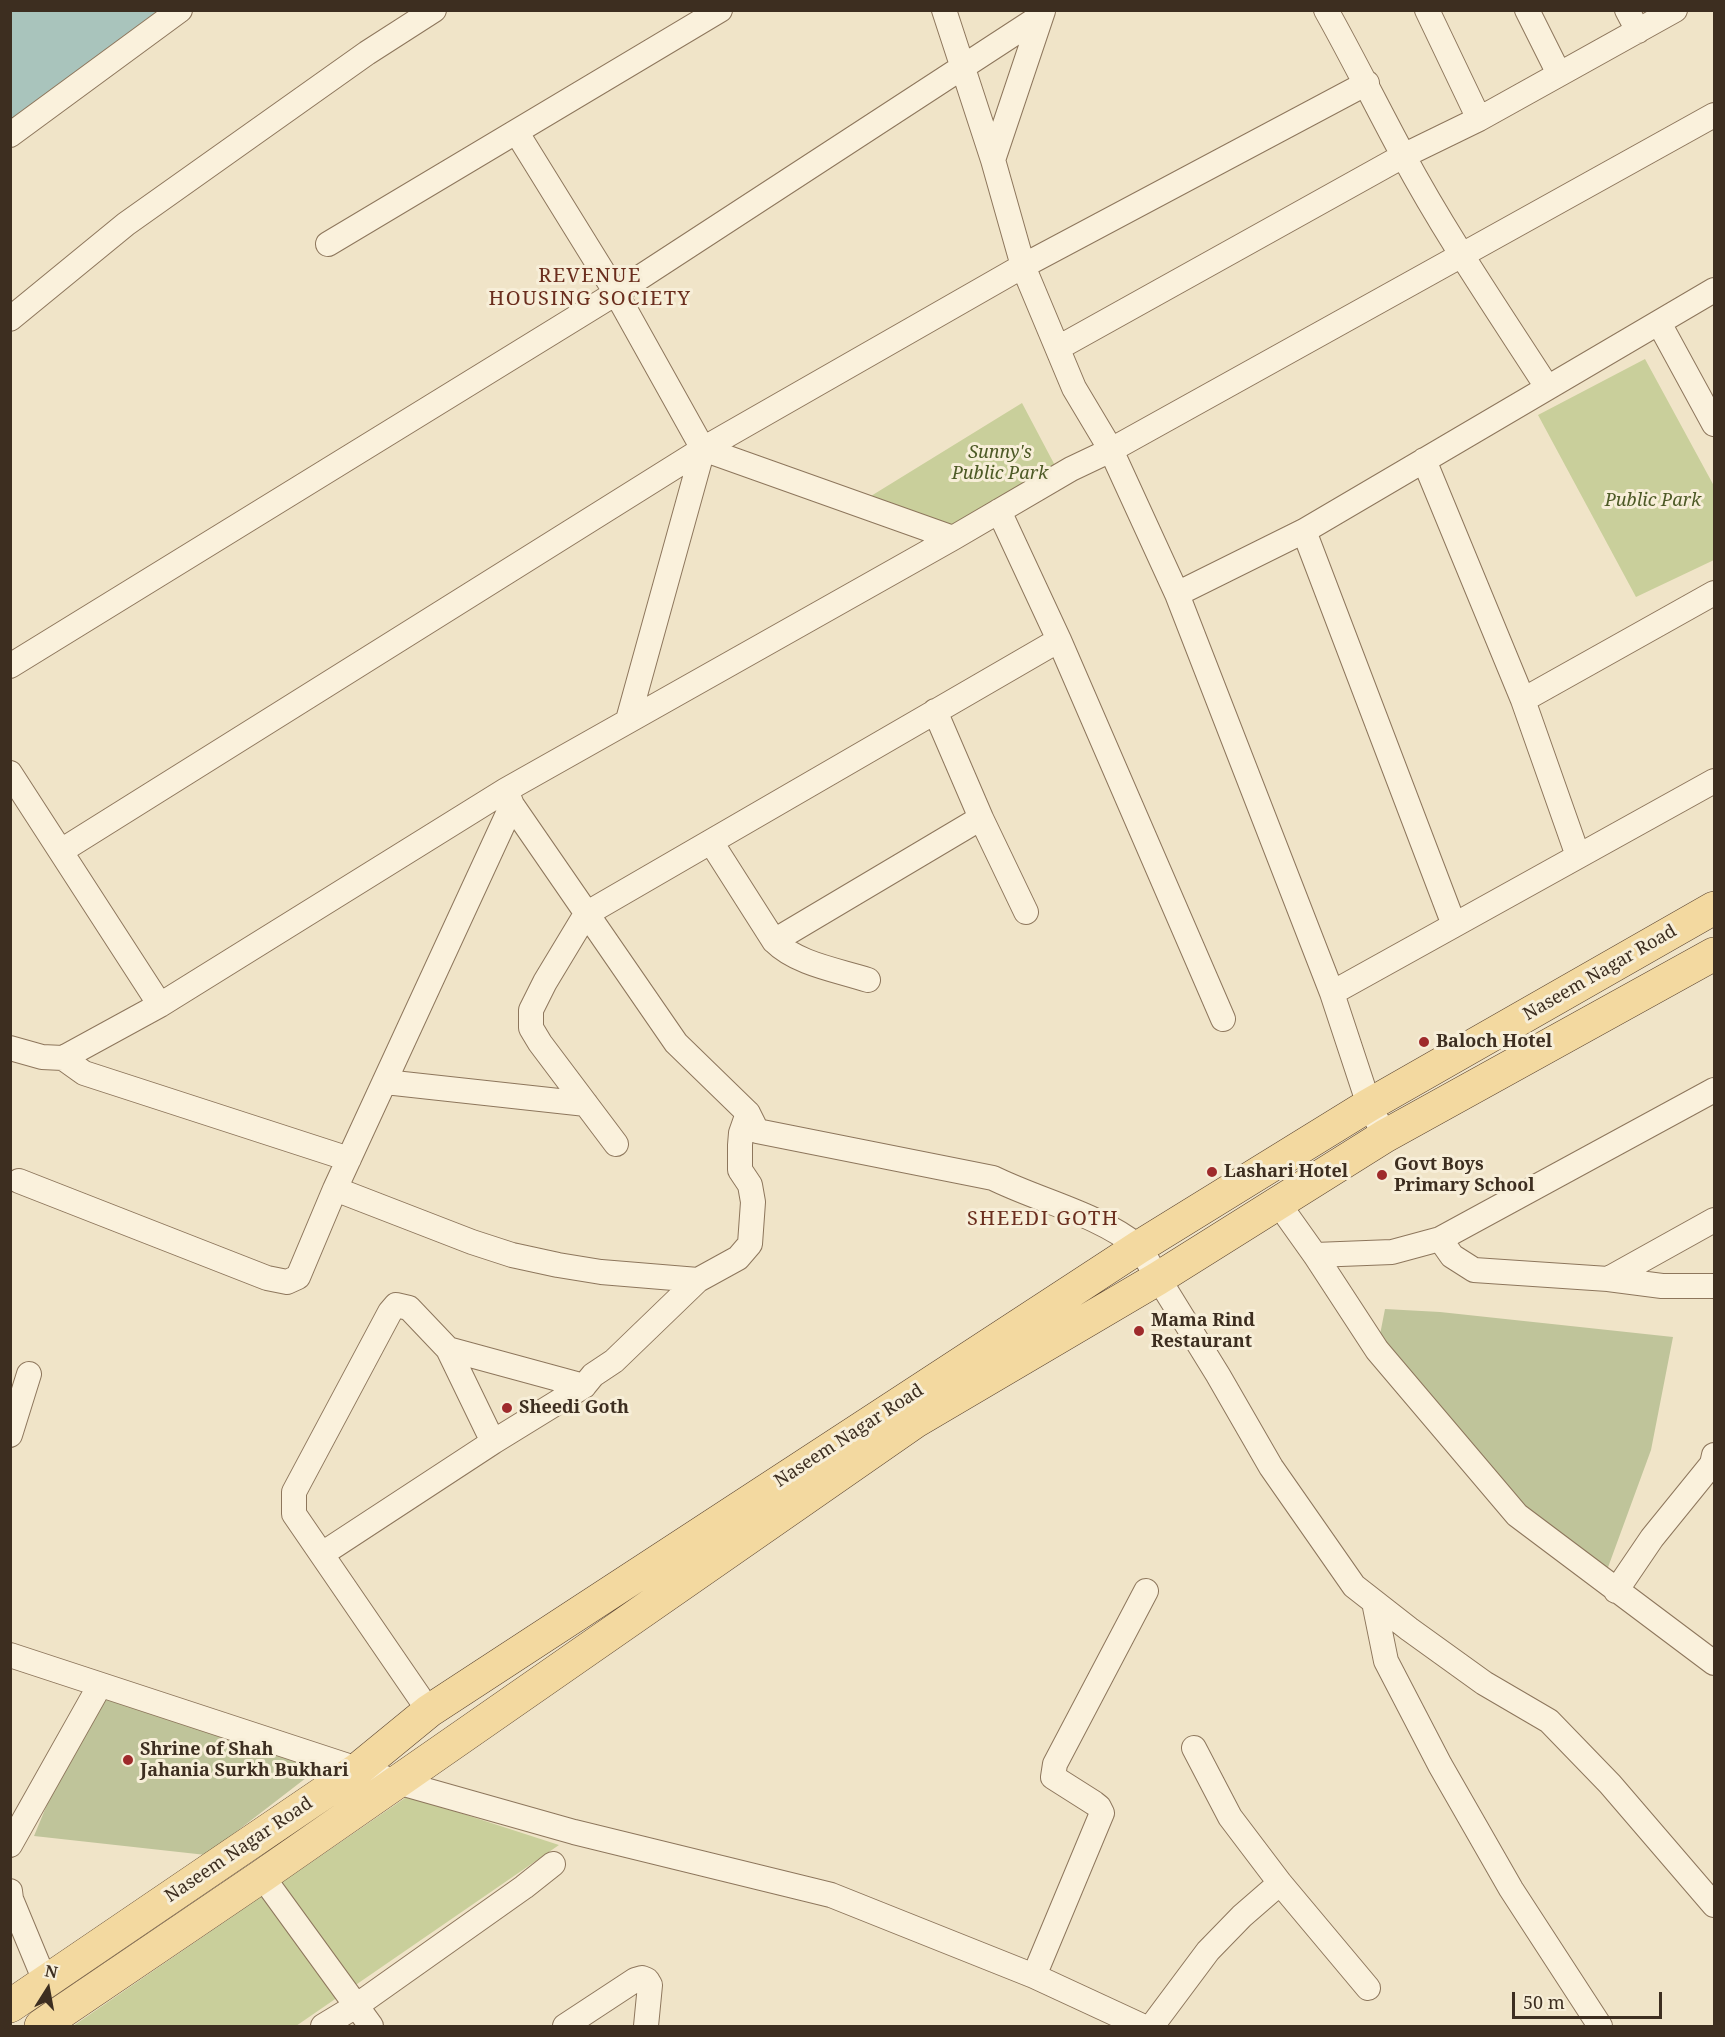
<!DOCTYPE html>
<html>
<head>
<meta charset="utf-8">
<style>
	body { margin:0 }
	#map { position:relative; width:1725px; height:2037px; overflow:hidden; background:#f0e4c8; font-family:"Noto Serif",serif }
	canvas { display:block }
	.frame { position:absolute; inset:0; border:12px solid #3d2e20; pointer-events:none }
	.north { position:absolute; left:18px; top:1959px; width:60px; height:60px; -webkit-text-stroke:4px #f7eed8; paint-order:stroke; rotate:11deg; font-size:16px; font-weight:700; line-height:24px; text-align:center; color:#3d2e20 }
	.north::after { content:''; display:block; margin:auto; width:21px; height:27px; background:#3d2e20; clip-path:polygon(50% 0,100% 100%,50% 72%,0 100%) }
	.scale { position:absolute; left:1512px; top:1992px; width:150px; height:27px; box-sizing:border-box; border:3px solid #3d2e20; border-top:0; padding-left:8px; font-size:18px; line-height:21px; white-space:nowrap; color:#3d2e20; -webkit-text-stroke:4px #f7eed8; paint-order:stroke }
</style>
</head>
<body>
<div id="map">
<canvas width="1725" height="2037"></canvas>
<div class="frame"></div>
<div class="north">N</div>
<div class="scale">50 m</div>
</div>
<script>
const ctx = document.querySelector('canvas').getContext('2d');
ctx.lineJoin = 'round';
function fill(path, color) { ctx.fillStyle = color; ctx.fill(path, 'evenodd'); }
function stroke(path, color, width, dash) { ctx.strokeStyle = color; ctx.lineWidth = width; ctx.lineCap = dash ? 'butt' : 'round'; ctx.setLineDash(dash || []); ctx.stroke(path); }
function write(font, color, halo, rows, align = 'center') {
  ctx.font = font + ' "Noto Serif",serif'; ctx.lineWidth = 6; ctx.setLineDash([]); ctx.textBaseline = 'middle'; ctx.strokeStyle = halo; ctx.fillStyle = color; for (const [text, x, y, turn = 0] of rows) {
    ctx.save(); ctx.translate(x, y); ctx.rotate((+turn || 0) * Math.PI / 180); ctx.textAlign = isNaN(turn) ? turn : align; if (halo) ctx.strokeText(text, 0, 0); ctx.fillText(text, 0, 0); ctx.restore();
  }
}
const green = new Path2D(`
	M 1645,359 L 1714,486 L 1714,560 L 1636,597 L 1538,415 Z
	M 1022,403 L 1060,475 L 953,538 L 858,504 Z
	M 408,1796 L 559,1845 L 296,2026 L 73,2026 Z`);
const cemetery = new Path2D(`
	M 1385,1309 L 1440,1312 L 1673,1337 L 1651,1450 L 1603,1581 L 1517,1515 L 1377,1350 Z
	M 97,1684 L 328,1761 L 206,1855 L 34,1836 Z`);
const water = new Path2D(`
	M 11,11 L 180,11 L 11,135 Z`);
const minor = new Path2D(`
	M 944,10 L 993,160 L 1023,266 L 1074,388 L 1111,450 L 1177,594 L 1332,993 L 1369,1105 L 1385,1136
	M 1326,10 C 1353,58 1377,107 1403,155 C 1446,235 1498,311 1547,387
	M 1427,10 L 1479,119
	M 1527,10 L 1559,74
	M 1627,10 L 1638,31
	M 517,133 L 616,293 L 703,449 L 953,538
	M 10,135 L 180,10
	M 993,160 L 1043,11
	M 328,244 L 720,10
	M 10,319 L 126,224 L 367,53 L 434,10
	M 1659,323 L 1714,424
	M 1058,348 L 1403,156 L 1479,119 L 1675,10
	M 1424,460 L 1523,700 L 1578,856
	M 999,511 L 1059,640
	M 1304,531 L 1454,925
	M 1177,594 L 1304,531 L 1714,290
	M 10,666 L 616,293 L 1041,16
	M 1523,700 L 1714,593
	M 935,711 L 981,818
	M 628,720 L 703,449
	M 10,773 L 160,1005
	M 506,790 L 953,538 L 1071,469 L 1111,450 L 1714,115
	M 711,842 L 774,941 C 797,964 837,970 868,980
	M 61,851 L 703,449 L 1023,266 L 1367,83
	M 774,941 L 981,818 L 1026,912
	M 1332,993 L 1714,781
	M 10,1048 L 42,1057 L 63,1058 L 160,1005 L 506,790 L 512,805 L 676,1043 L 748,1113 L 757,1131 L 993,1178 C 1042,1202 1096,1213 1139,1247 L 1218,1375 L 1271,1467 L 1354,1586 L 1409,1629 L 1484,1683 L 1549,1721 L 1610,1784 L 1714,1905
	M 63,1058 L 84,1073 L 349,1159
	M 385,1082 L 586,1104
	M 616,1144 L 540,1043 L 531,1028 L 531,1010 L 545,982 L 586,914 L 1059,640 L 1223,1019
	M 19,1181 L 267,1278 L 287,1282 L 298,1277 L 335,1189 L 512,805
	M 335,1189 L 472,1242 L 512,1255 L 558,1265 L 601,1272 L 698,1280 L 738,1258 L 750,1244 L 753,1202 L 750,1185 L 740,1170 L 740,1145 L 741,1133 L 748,1113
	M 1278,1203 L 1315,1255 L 1377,1350 L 1517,1515 L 1714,1663
	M 1440,1239 L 1714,1090
	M 1315,1255 L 1392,1252 L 1440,1239 L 1452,1256 L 1474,1270 L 1608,1279 L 1662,1286 L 1714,1286
	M 1608,1279 L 1714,1220
	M 448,1349 L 584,1386
	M 10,1435 L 29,1374
	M 322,1554 L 493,1442
	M 1616,1591 L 1652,1538 L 1712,1464 L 1714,1455
	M 1374,1602 L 1386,1661 L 1440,1765 L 1511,1889 L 1600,2026
	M 10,1655 L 397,1782 L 574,1832 L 831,1895 L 1034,1976 L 1142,2026
	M 429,1711 L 294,1514 L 294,1492 L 390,1312 L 396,1305 L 409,1308 L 448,1349 L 493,1442 L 584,1386 L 593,1375 L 614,1361 L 698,1280
	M 1194,1748 L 1230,1817 L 1280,1883 L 1368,1988
	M 10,1845 L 100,1685
	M 262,1876 L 371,2026
	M 10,1891 L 11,1899 L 45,1981
	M 1034,1976 L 1102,1813 L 1099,1807 L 1094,1803 L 1053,1777 L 1055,1764 L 1146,1591
	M 323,2026 L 356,2006 L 524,1887 L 553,1864
	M 565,2026 L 635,1980 L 642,1978 L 647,1980 L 650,1985 L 646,2026
	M 1152,2026 L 1208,1951 L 1242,1916 L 1280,1883`);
const primary = new Path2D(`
	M 10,2006 L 357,1770 L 429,1711 L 1139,1247 L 1369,1105 L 1714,908
	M 41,2026 L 262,1876 L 916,1421 L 1157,1279 L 1385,1136 L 1714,954`);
const markers = [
	[1424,1042,6,"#9e2a2b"],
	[1212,1172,6,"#9e2a2b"],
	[1382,1175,6,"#9e2a2b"],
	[1139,1331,6,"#9e2a2b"],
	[507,1408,6,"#9e2a2b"],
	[128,1760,6,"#9e2a2b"]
];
const parkNames = [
	["Sunny's",1000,453],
	["Public Park",1000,474],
	["Public Park",1653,501]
];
const streetNames = [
	["Naseem Nagar Road",1600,973,-30],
	["Naseem Nagar Road",849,1436,-33],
	["Naseem Nagar Road",239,1850,-34]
];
const poiNames = [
	["Baloch Hotel",1436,1042],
	["Govt Boys",1394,1165],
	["Primary School",1394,1186],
	["Lashari Hotel",1224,1172],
	["Mama Rind",1151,1321],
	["Restaurant",1151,1342],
	["Sheedi Goth",519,1408],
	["Shrine of Shah",140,1750],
	["Jahania Surkh Bukhari",140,1771]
];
const neighbourhoodNames = [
	["REVENUE",590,276],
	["HOUSING SOCIETY",590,299],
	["SHEEDI GOTH",1043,1219]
];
fill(green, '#c9cf9b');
fill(cemetery, '#bfc49a');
fill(water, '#a9c4bc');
stroke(water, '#6f938a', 1.5);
stroke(minor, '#8d765c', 26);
stroke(primary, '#5b4430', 34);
stroke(minor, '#faf1dc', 24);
stroke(primary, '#f3d9a0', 33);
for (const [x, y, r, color] of markers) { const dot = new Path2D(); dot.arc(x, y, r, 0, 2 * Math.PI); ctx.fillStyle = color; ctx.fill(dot); stroke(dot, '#f7eed8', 2); }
write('italic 18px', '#4d5a26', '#f7eed8', parkNames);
write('18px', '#3d2e20', '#f7eed8', streetNames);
write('bold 18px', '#3d2e20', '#f7eed8', poiNames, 'left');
ctx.letterSpacing = '1.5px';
write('20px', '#6b2e1e', '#f7eed8', neighbourhoodNames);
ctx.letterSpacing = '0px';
</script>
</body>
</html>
